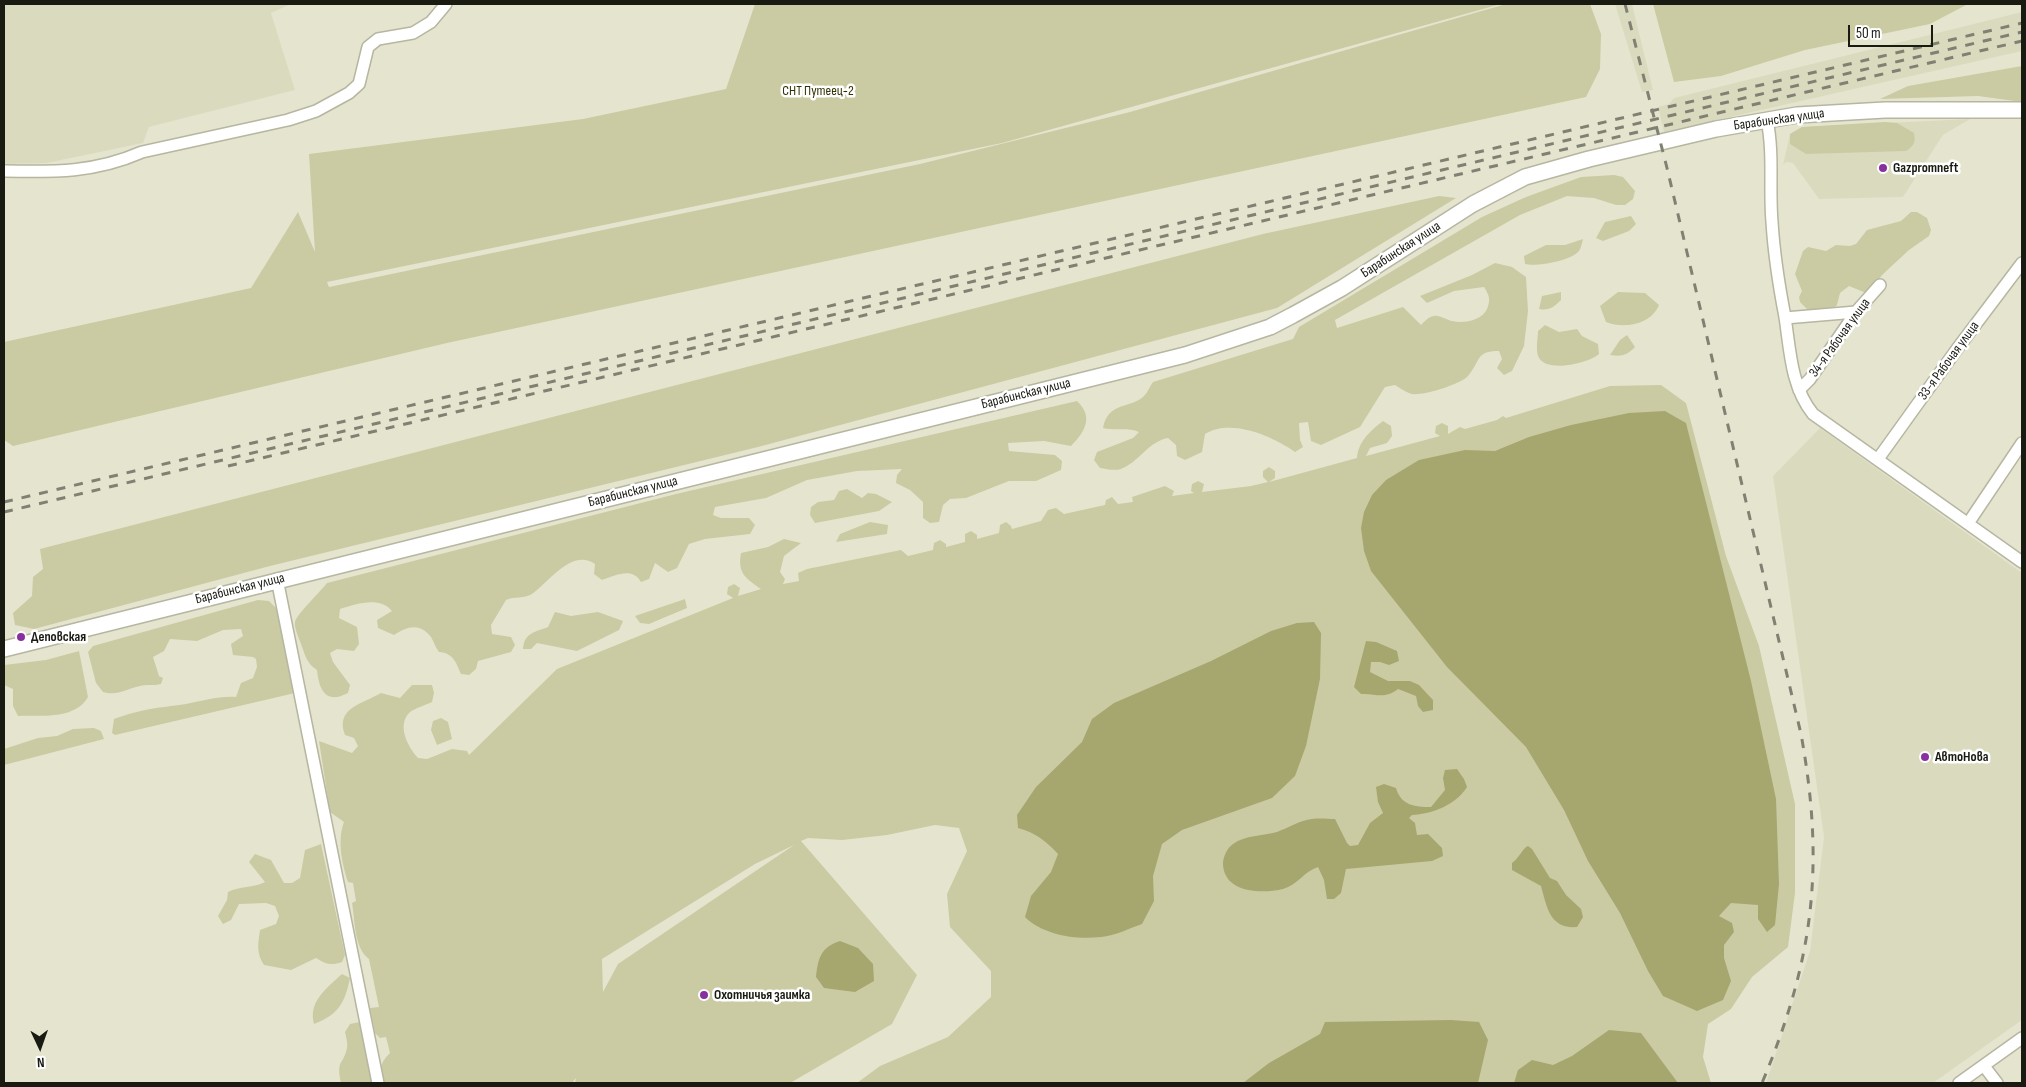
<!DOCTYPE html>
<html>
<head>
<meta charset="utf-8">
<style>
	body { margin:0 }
	#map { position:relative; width:2026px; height:1087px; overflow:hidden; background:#e5e5cf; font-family:"Sofia Sans Condensed",sans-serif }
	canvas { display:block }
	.frame { position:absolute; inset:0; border:5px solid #191a12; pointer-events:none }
	.north { position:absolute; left:15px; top:1022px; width:50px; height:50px; -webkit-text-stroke:4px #fff; paint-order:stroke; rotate:177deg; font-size:14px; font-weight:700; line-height:20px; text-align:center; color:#191a12 }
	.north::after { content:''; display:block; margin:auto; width:18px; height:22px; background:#191a12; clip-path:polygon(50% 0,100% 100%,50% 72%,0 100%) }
	.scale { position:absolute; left:1848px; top:25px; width:85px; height:22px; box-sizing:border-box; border:2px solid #191a12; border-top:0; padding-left:6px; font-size:15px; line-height:18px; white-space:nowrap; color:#191a12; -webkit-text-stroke:4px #fff; paint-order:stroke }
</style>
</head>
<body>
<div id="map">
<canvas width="2026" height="1087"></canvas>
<div class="frame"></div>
<div class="north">N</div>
<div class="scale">50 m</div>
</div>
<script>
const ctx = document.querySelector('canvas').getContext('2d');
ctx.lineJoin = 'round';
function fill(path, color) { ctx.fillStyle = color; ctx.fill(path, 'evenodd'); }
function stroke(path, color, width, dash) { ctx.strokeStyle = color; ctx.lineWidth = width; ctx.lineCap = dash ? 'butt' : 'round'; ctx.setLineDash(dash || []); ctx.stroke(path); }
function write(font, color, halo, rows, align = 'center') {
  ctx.font = font + ' "Sofia Sans Condensed",sans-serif'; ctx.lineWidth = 5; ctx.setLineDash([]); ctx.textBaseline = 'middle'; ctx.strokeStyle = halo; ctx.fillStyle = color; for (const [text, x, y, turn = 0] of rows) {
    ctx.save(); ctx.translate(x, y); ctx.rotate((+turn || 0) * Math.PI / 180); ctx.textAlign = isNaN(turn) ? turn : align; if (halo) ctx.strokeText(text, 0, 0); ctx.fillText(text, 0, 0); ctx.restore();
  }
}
const built = new Path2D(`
	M 4,4 L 291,4 L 271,13 L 295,90 L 149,127 L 143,143 L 47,163 L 4,164 Z
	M 1615,4 L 1632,4 L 1653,90 L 1642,92 Z
	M 2022,12 L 2022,51 L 1664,132 L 1658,107 L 1669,104 L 1674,98 Z
	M 1970,119 L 1943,135 L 1903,197 L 1819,199 L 1793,163 L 1786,162 L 1783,165 L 1790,134 L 1802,127 Z
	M 1820,428 L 2022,573 L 2022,1020 L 1933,1083 L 1766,1083 L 1810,951 L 1824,837 L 1773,476 Z`);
const green = new Path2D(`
	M 755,4 L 1501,4 L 1002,143 L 327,282 L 329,287 L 920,164 L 1130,112 L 1506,4 L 1590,4 L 1601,34 L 1600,69 L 1586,97 L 447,343 L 13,446 L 4,440 L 4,342 L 251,288 L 298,212 L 315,252 L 309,154 L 583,119 L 726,89 Z
	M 1653,4 L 1975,4 L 1966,5 L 1930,24 L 1805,50 L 1721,76 L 1674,82 Z
	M 2022,66 L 2022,102 L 1978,96 L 1880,99 L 1908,86 Z
	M 1885,122 L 1897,123 L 1914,133 C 1916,142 1914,146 1906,151 L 1806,154 L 1790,144 L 1790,134 L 1802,127 Z
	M 1614,175 L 1623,177 L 1635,191 L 1633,199 L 1625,205 L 1616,205 L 1594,198 L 1567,196 L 1520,215 L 1335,320 L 1337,328 L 1403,307 L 1421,325 C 1425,321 1428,317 1434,316 C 1440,315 1446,320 1452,321 C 1464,324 1482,320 1487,309 C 1491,299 1489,295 1484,287 L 1454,291 L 1427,303 L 1420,296 L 1472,275 L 1495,263 L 1512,267 L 1526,277 L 1528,311 L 1524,346 L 1512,371 L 1504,375 L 1497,368 L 1502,359 L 1499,351 C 1475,351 1481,361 1468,376 C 1461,384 1423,396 1412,394 C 1407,393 1400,388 1395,385 L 1385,387 L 1360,427 L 1321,445 L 1311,441 L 1308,422 L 1299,423 L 1300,440 L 1303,447 L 1295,452 C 1272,436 1231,418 1205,434 L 1202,452 L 1185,460 L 1177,456 L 1176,445 L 1168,438 C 1149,441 1139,462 1121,469 C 1115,471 1106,469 1100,468 L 1094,460 L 1097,452 L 1133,438 L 1139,432 C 1128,427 1116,431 1103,428 C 1108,401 1131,409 1144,396 C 1148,392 1150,386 1153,382 L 1293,339 L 1299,327 L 1482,217 L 1526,197 L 1581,177 Z
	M 1439,196 L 1456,198 L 1277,308 L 758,447 L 270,566 L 34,629 L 15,625 L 13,613 L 32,596 L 33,577 L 43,569 L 40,549 L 1263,234 Z
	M 1911,212 L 1917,212 L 1927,218 L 1931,230 L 1929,236 L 1909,250 L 1882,275 L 1871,290 L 1866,293 L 1849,286 L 1840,293 L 1837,305 L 1833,309 L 1809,311 L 1800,302 L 1799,297 L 1802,291 L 1795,274 L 1803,251 L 1808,247 L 1826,251 L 1836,245 L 1850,246 L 1856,244 L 1867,230 L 1901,221 Z
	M 1631,216 L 1636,224 L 1629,231 L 1603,241 L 1596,238 L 1605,222 Z
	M 1583,239 C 1582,243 1581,248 1579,251 C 1571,261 1536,267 1525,264 L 1524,256 L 1546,245 L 1565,245 Z
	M 1561,292 L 1561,300 C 1554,307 1549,311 1539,309 L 1542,296 Z
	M 1618,292 L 1645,293 L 1659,305 C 1651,325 1624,329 1606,322 L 1600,306 Z
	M 1545,325 L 1559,332 L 1577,329 L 1582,336 L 1598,344 L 1599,354 C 1589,363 1548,373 1539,358 C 1535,351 1538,338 1538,331 Z
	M 1627,335 L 1635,347 C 1627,355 1622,357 1610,355 L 1620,340 Z
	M 1661,385 L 1686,403 L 1726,556 L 1759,646 L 1795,804 L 1795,893 L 1788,947 L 1752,977 L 1731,1009 L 1708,1024 L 1703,1057 L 1711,1083 L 857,1083 L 880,1066 L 948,1037 L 991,997 L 991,971 L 950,927 L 947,894 L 967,851 L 959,828 L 935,825 L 887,835 L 842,840 L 808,838 L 801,841 L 917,975 L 892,1024 L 790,1083 L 575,1083 L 576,1078 L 572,1083 L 383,1083 C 380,1069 379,1064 390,1053 L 386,1037 L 380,1038 L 375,1033 L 370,1008 L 379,1007 L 369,959 C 354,948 355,920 352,903 L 356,901 L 353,883 L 348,882 C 342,864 337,840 344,822 L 330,812 L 319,741 L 352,753 L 358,746 L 354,738 L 345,735 C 335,708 362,704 381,693 L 400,698 L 412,685 L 432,685 L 434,693 L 432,702 C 425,705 416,708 410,712 C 396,725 408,747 418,758 L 427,759 L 452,749 L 467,751 L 469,755 L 557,669 L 733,598 L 727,594 L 728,587 L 734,584 L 740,588 L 738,596 L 761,589 C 747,579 737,574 741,553 L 768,547 L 784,539 L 801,543 L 784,556 L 780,572 L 785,579 L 783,584 L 799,581 L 798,573 L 807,569 L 901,550 L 908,556 L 933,550 L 934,543 L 940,540 L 946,544 L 946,547 L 965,542 L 965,534 L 971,531 L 977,535 L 977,539 L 999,533 L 1000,525 L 1006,522 L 1011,526 L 1012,529 L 1041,521 L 1048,510 L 1056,508 L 1064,514 L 1105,505 L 1106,500 L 1112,497 L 1118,504 L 1133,502 L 1132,497 L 1165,486 L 1174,491 L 1172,496 L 1194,493 L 1191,491 L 1192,484 L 1198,481 L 1204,484 L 1202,492 L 1251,486 L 1268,482 L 1263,477 L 1263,471 L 1269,467 L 1275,471 L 1275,478 L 1269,482 L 1357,458 C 1358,442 1370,431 1383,421 L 1391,426 L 1392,436 L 1387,443 L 1370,448 L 1366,456 L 1440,436 L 1435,433 L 1436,426 L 1442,423 L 1448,426 L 1448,434 L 1460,427 L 1465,429 L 1497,420 L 1503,416 L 1506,418 L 1610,386 ZM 794,845 L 618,964 L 603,992 L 602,959 L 755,864 Z
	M 1077,401 C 1094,417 1085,432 1071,446 L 1044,441 L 1008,443 L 1009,451 L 1055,455 L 1062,461 L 1061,470 L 1036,481 L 1009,481 L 966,498 L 950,499 L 943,505 L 939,522 L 930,523 L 923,518 L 923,502 L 910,490 L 896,483 L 897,475 L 902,469 L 857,471 L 807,480 L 766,498 L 715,507 L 713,515 L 721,518 L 749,518 L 755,525 L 750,534 L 705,539 L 689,544 L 677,568 L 668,572 L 655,563 L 649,579 L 641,582 C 632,567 617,575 602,580 L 594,574 L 595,564 C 572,548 549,582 532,594 C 524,599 515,596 506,600 L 491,625 L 492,634 L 511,637 L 515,645 L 511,652 L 478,661 L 476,669 L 469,675 L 461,674 C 456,662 453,653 439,652 C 435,647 434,642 431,637 C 419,622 407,627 394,635 L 378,628 L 377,620 L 392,611 C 379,596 357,604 340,609 L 339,618 L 357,627 L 359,644 L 354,651 L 337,649 L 330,653 L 333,662 L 350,685 L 348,693 C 325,705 319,689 317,670 C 307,664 305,655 301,644 C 299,638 294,628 295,622 C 296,615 321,591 327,583 L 676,494 Z
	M 847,489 L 862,498 L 868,493 L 876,494 L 892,502 L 879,511 L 815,523 L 810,515 L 811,507 L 818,502 L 834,500 L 839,491 Z
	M 870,522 L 888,525 L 887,534 L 836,542 L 840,534 Z
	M 685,599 L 687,608 L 649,624 L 640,623 L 635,616 Z
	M 258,600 L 269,601 L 278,610 L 295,693 L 115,735 L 112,733 L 114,719 C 141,709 157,708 186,704 C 203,701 218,696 236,697 L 241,683 L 253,678 L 257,667 L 256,659 L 253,657 L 233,655 L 231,644 L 243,636 L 241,629 L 223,630 L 197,641 L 170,639 L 164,651 L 153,657 L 159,676 L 163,678 L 161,684 C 154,686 146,684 140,686 C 127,689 117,696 103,692 L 96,683 L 88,652 L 93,646 Z
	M 555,612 L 571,616 L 598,612 L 623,621 L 619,630 L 577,651 L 537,643 L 531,649 L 523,649 C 524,633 535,632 548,627 Z
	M 79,651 L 88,697 C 75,720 41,715 18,716 L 13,706 L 13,689 L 4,685 L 4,665 L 46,660 Z
	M 441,718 L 448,722 L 452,739 L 437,745 L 431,730 L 433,721 Z
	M 94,728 L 101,731 L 104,739 L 4,765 L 4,749 L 38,738 L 57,736 L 73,729 Z
	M 321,844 L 345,955 L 342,962 C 331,966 325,964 316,958 L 291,970 L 264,965 C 256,953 258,944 260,930 L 276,924 L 279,916 L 275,906 L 266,903 L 239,904 L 231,920 L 223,924 L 218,916 L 227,900 L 228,892 C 240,886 253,888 265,882 L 249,862 L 255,854 L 271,860 L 284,883 L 292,883 L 300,878 L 305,850 Z
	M 342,974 L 350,978 C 345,1003 338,1015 314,1024 C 308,1001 327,988 342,974 Z
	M 360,1022 L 372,1083 L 341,1083 C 336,1059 343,1066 347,1048 C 348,1044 346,1036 345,1032 L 350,1024 Z`);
const water = new Path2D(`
	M 1665,411 L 1686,423 L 1751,681 L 1776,799 L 1779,884 L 1775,925 L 1767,932 L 1758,919 L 1758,905 L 1731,903 L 1719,916 L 1732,923 L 1734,932 L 1724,945 L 1724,958 L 1731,981 L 1723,1000 L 1697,1011 L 1663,996 L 1648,971 L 1620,913 L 1588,861 L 1564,810 L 1526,747 L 1447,667 L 1371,571 L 1364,551 L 1361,528 L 1364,512 L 1372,495 L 1386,480 L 1419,460 L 1465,450 L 1495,451 L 1529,437 L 1571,425 L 1629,413 Z
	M 1314,622 L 1321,633 L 1320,679 L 1306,746 L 1295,776 L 1272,798 L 1182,830 L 1162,844 L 1153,876 L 1154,901 L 1142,924 C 1130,928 1115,936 1101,937 C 1076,940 1043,935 1025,917 L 1031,896 L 1051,872 L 1058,854 C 1046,841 1036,833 1018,828 L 1017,815 L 1036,787 L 1082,742 L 1092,719 L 1114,703 L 1211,661 L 1271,631 L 1297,623 Z
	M 1366,641 L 1376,642 L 1397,651 L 1399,661 L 1389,665 L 1380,662 L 1371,662 L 1370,672 L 1388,681 L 1410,681 L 1419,685 L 1433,700 L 1433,710 L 1423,712 L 1418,706 L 1416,696 L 1398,689 C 1384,700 1376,693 1361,694 L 1354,687 Z
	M 1457,769 L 1464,779 L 1467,787 C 1456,805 1432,814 1412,815 L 1409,818 L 1415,823 L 1417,835 L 1428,834 L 1442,848 L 1443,856 L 1432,861 L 1346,869 L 1341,893 L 1334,899 L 1327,899 L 1324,880 L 1318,867 C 1303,872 1298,885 1283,889 C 1261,894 1224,893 1223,864 C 1223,857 1227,848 1233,844 C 1245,835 1263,836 1277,832 C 1288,828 1300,820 1312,819 C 1320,818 1328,819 1335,819 L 1347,843 L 1350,846 L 1358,845 L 1370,823 L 1383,813 L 1378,802 L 1376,787 L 1384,784 L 1396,788 C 1401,805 1414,807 1431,807 L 1445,790 L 1443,778 L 1445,770 Z
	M 1528,846 L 1532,849 L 1550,878 L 1557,881 L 1566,895 L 1581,909 L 1583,917 L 1577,927 C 1550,929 1547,908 1541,886 L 1512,870 L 1512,863 C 1520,857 1522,849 1528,846 Z
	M 840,941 L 858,948 L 873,964 L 874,981 L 855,992 L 824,988 L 816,977 C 818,958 821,947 840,941 Z
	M 1451,1020 L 1479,1022 L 1488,1040 L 1478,1083 L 1243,1083 L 1269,1063 L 1320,1034 L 1325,1022 Z
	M 1609,1030 L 1641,1033 L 1678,1083 L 1514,1083 L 1518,1070 L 1532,1060 L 1553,1065 L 1572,1056 Z`);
const street = new Path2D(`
	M 1767,120 C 1774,154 1769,188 1772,222 C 1774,254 1779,286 1785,317 C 1790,350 1791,387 1813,414 L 2022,562
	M 4,171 C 54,172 94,173 142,152 L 288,120 L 316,111 L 349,93 L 359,84 L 368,47 L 378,39 L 413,33 L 431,22 L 446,4
	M 1785,318 L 1856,312
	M 1799,390 L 1810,379 L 1856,312 L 1880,285
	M 1878,459 L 1957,349 L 2022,263
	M 1969,522 L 2022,443
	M 277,579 L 378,1083
	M 1984,1066 L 1997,1083
	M 1959,1083 L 2022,1038`);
const secondary = new Path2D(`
	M 4,649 L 1185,355 L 1270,327 L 1293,315 L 1342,288 L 1473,204 L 1525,177 L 1589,159 L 1716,129 L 1797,115 L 1885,110 L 2022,110`);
const rail = new Path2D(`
	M 1625,4 L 1667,168 L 1801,734 C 1825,866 1814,959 1762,1083
	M 228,466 L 2022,41
	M 4,502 L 2022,23
	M 4,512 L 2022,32`);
const markers = [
	[1883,168,5,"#87309e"],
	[21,637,5,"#87309e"],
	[1925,757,5,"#87309e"],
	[704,995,5,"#87309e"]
];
const parkNames = [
	["СНТ Путеец-2",818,91]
];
const streetNames = [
	["Барабинская улица",1779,120,-8],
	["Барабинская улица",1401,250,-33],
	["34-я Рабочая улица",1840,338,-54],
	["33-я Рабочая улица",1949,361,-54],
	["Барабинская улица",1026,394,-14],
	["Барабинская улица",633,492,-14],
	["Барабинская улица",240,589,-14]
];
const poiNames = [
	["Gazpromneft",1893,168],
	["Деповская",31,637],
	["АвтоНова",1935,757],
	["Охотничья заимка",714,995]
];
fill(built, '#dadbbe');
fill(green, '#cacba3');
fill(water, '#a6a76f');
stroke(street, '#b6b6a1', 14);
stroke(secondary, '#b6b6a1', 18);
stroke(street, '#fff', 11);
stroke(secondary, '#fff', 15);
stroke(rail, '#808172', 3, [9, 9]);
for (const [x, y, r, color] of markers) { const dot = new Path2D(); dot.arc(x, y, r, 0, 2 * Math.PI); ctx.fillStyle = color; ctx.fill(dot); stroke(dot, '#fff', 2); }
write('14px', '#323103', '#fff', parkNames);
write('14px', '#191a12', '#fff', streetNames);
write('bold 14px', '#191a12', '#fff', poiNames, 'left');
</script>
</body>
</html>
